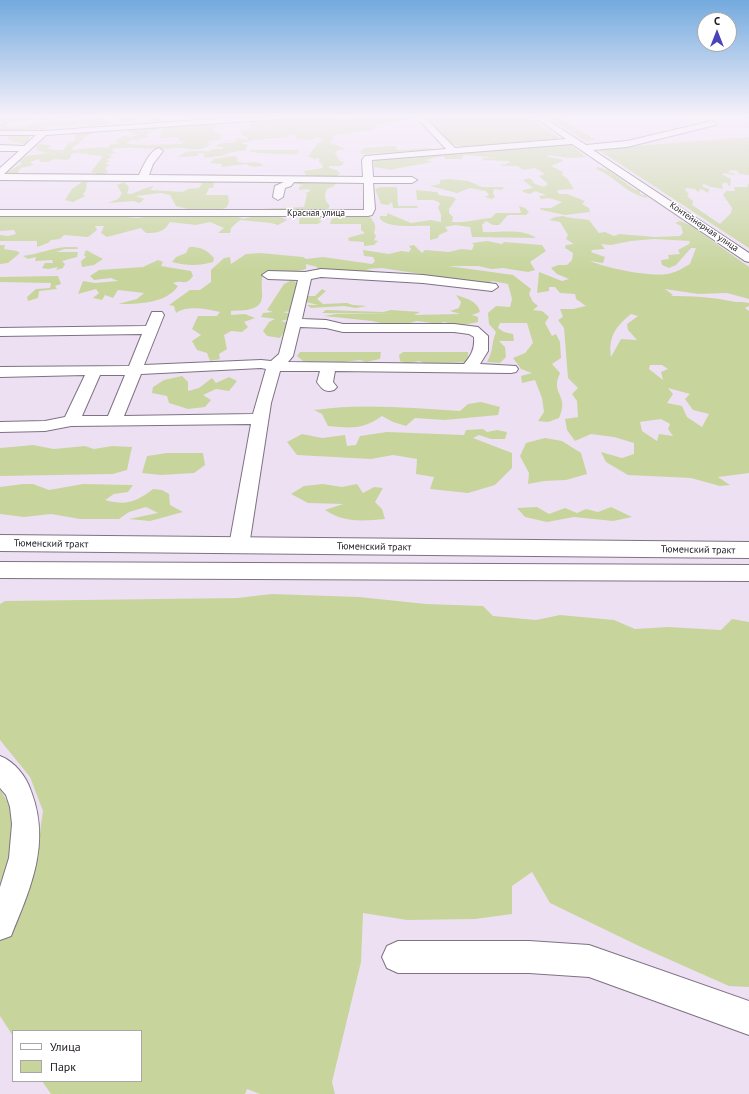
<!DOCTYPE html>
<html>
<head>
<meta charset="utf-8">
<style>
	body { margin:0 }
	#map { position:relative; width:749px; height:1094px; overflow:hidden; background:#ede0f3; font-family:"PT Sans",sans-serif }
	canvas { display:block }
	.legend { position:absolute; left:12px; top:1030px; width:130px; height:52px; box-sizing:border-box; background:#fff; border:1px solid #a8a6a9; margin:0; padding:5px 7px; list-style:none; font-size:12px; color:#252027 }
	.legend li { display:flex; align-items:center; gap:8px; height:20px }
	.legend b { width:20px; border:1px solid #a8a6a9 }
	.north { position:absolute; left:697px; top:12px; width:40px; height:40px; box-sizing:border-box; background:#fff; border:1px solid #a8a6a9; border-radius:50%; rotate:0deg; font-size:11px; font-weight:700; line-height:16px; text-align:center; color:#252027 }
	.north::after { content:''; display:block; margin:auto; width:14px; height:18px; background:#4b43b9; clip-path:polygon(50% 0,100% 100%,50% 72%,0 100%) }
</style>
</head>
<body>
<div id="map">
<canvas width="749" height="1094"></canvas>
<ul class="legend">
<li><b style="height:5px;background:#fff"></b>Улица</li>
<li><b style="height:11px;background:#c7d59d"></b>Парк</li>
</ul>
<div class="north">С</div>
</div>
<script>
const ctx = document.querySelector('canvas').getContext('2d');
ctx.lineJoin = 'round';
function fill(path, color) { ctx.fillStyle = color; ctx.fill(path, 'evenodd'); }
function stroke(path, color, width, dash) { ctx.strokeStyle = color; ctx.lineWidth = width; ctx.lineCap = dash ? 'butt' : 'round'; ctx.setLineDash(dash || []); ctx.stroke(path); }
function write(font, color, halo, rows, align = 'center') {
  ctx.font = font + ' "PT Sans",sans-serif'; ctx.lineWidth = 3; ctx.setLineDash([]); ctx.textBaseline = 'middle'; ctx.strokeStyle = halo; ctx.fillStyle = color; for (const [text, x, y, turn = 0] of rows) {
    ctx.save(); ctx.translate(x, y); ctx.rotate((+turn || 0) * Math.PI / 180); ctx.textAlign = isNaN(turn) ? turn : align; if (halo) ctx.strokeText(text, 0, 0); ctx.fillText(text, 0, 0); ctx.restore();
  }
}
const green = new Path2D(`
	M 0,117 L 77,117 L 40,121 L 39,119 L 8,123 L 7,126 L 9,128 L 16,128 L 16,127 L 25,127 L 39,122 L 101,118 L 112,123 L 94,125 L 93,127 L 83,124 L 55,128 L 59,127 L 56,125 L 39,127 L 47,128 L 45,129 L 0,131 L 0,125 L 5,122 L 0,122 Z
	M 119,117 L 163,117 L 158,119 L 163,120 L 163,122 L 150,121 L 147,118 L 121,123 L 115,118 Z
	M 294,117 L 332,117 L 342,120 L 364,117 L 414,118 L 396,123 L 377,124 L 376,128 L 372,130 L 332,136 L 335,138 L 331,140 L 331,143 L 346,149 L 338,150 L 335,153 L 340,161 L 345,162 L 341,166 L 329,166 L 329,168 L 337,170 L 340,173 L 337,176 L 306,176 L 304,171 L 323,168 L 322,164 L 319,162 L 319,158 L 314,159 L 308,156 L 318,143 L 322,142 L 321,139 L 318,137 C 310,141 304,140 295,138 L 296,136 L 289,134 L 288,137 C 271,139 256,139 241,143 L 248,145 L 245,151 C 235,151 229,153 220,156 C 218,157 207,157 204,158 L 205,154 L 199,153 L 197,156 L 178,157 C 187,148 200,152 211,151 L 212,149 L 222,149 L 224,147 L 217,147 L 217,144 L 235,142 L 238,137 L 242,139 L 248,140 L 248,138 L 242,135 L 240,131 L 252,127 L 249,125 L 251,122 Z
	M 426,117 L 527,117 L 557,136 L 557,139 L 542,142 L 536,140 L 534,143 L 465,148 L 447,142 L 444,135 L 425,119 Z
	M 548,117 L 558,117 L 596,140 L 587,142 Z
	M 194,123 L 217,124 L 213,132 L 219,133 L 222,137 L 216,137 L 222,139 L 207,142 L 210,144 C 203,152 190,149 181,148 C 176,147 169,149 163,149 C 146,149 128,146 111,149 L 116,153 L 107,155 L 113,156 L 106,160 L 111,161 L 105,163 L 110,165 L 105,168 L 108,172 L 102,175 L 91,172 L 103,156 L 78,153 L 71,154 L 71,158 L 67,160 L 54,159 L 48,162 L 40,162 L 39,159 L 30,162 L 34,165 L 21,168 L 18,171 L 19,174 L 27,173 L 25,175 L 8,175 L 5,173 L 22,164 L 19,161 L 26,156 L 48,153 L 36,150 L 37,148 L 35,147 L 39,144 L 51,145 L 48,148 L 53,150 L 63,150 L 68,143 L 76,141 L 74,137 L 77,134 L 71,134 L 71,132 L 93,133 C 84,136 81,143 73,147 L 72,150 C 81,149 102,146 109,148 L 109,145 L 118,143 L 115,140 L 122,138 L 122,136 L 127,135 L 129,137 L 139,135 L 127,131 L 129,129 L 156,126 L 160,127 L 146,135 L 149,136 L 145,139 L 139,139 L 137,141 L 132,139 L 126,143 L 138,145 L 181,144 L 184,142 L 178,141 L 179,138 L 170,137 L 162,139 L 159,136 L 163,134 L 160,132 L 167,126 L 185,125 L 188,128 L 193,127 L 192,125 Z
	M 31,134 L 29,136 L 30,142 L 25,145 L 8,140 L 8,136 Z
	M 749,137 L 749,175 L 739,174 L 738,171 L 732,170 L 727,172 L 736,174 L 734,175 L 723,173 L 723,175 L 731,179 L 730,187 L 726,182 L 722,184 L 723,189 L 711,187 L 699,182 L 703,184 L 703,187 L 709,189 L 708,193 L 701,189 L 698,192 L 695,189 L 686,188 L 685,190 L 689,194 L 687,196 L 693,201 L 692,205 L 720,224 L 731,213 L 732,208 L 723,195 L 726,191 L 735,191 L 734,187 L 747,187 L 749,183 L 749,248 L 597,149 Z
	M 564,144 L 572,146 L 586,157 L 569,158 L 548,155 L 547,157 L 561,159 L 563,161 L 551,166 L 563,172 L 562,175 L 567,178 L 574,189 L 557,190 L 559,194 L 567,194 L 585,201 L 582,204 L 589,208 L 590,212 L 565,215 L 541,210 L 540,208 L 551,208 L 562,202 L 549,198 L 541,199 L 539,196 L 546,195 L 535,191 L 530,194 L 523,192 L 523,190 L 533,188 L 523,180 L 530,178 L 535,184 L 544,187 L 548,184 L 539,176 L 545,174 L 535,168 L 523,170 L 518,166 L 502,166 L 500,164 L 508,165 L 505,163 L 511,163 L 509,161 L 483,160 L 482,158 L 496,158 L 465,155 L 462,157 L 463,159 L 446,159 L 443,156 L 425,160 L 432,162 C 425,164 395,168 392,170 L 374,167 L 374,160 L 381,158 Z
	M 392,146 L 396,146 L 397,150 L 429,148 L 436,150 L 361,154 L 360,151 L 365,148 Z
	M 252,150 L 299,150 L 298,154 C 292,155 255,154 249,151 Z
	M 234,156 L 237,157 L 237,161 C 246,165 256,160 264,165 C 258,167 252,168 246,164 L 221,167 L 222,164 L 210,163 L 214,159 Z
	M 598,167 L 608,170 L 634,189 L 640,191 L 640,194 L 647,196 L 647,198 C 627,193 621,183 604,173 C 601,171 598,171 596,168 Z
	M 181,179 L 203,179 L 205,181 L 210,182 L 215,179 L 213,188 L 209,188 L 206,195 L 228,195 L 229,203 L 226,208 C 209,213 192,211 176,206 L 170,195 L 161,193 L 136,196 L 144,199 L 140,203 L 133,201 L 108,203 L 118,199 L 122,194 L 117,185 L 124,182 L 129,187 L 127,194 C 136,194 144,187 154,186 L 150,190 L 183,192 L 188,189 L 199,188 L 202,183 L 181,182 Z
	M 449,179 L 468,181 L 482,187 L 504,187 L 502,190 L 494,189 L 493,193 L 495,197 L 492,199 L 485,197 L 489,195 L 486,191 L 470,188 L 457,193 L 430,186 L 440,184 L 440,180 Z
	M 296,181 L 337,182 L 334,186 L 327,189 C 324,196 324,200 330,206 L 326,212 L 231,211 L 234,210 L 304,207 L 307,194 L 305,193 L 311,191 L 308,189 L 299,190 L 299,187 L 303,185 L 297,184 Z
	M 82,182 L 87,182 L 86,190 L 83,194 L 85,196 L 73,202 L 65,200 L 72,189 Z
	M 380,187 L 397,187 L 398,206 L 418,206 L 417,208 L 393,208 L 392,202 L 388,205 L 381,204 L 375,189 Z
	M 416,190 L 437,192 L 439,195 L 453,197 L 456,199 L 449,209 L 449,213 L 453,217 L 452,222 C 466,223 477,219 491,218 L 496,213 L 521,213 L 519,206 L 525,208 L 529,212 L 526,215 L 508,215 L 499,225 L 493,225 L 486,221 L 482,225 L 483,232 C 500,233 522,228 536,238 L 472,237 L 470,227 L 455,225 L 445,227 L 448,231 L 439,235 L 438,238 L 430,240 L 430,226 C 417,225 389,229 380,219 L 380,216 L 387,216 L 387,213 L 411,223 L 431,220 L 441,222 L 441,214 L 438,208 L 440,203 L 434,200 L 417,200 Z
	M 0,215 L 85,217 L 104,215 L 137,218 L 150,216 L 235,215 L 243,219 C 256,215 274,212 287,220 L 278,225 L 271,223 L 240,220 L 231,228 L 230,233 L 218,233 L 224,228 L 210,222 L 196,225 L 170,222 C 164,232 158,233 146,233 L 141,228 L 107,237 L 101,233 L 104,226 L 95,226 L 97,230 L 88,237 L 64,235 L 60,239 L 51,240 L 48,243 L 37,247 L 37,241 L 0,241 L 0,235 L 8,236 L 16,234 L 14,230 L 0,231 Z
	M 321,215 L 324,217 L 318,220 L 322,221 L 318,224 L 299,224 L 300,216 Z
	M 339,215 L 370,217 C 374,222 377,225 374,233 L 376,236 L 374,240 L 378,241 L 374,245 L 364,246 L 364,242 L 349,241 L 348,238 L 365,233 L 361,230 L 361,224 L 330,224 L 331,220 Z
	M 563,216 C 572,219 580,218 589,220 L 599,233 L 605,232 L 614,236 L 619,234 L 655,237 L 680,236 L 683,233 L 681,226 L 675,223 L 680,221 L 690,225 L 749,267 L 749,299 L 727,293 L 698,294 L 665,289 L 673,295 L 671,296 C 692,296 711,297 731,301 C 737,303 741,301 749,303 L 749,306 L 745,308 L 749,311 L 749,473 L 718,477 L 730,485 L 720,486 L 691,478 L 628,475 L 606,462 L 601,452 L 622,458 L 634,454 L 634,443 L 614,437 L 591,434 L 575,441 L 567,430 L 565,419 L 578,417 L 577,401 L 572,394 L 578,388 L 568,378 L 564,328 L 558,320 L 563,317 L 560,309 L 573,309 L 586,306 L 576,299 L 575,294 L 560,293 L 555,287 L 549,287 L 549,291 L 537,293 L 539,272 L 562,281 L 569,279 L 557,274 L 551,268 L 558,265 L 567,265 L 572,260 L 573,253 L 565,248 L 566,245 L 574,244 L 566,239 L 568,235 L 560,222 L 549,220 L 555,217 ZM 654,239 L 690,241 L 689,244 L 678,250 L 680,254 L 668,255 L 669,259 L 661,260 L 662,265 L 669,268 L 676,265 L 691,248 L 696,248 L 690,264 C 683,268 675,273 667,274 C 650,277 606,268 590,261 L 603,263 L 605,257 L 591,252 L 592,250 L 605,249 L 601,244 L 611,245 L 631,241 ZM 631,314 L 638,316 L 627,324 L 628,330 L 637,340 L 621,339 L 611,357 C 608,337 616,326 631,314 ZM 650,365 L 662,365 L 668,369 L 661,372 L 663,380 L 649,369 ZM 668,388 L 690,394 L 685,399 L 693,410 L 709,414 L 702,427 L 687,417 L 682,406 L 667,403 L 673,394 ZM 661,419 L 670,424 L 668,429 L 673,436 L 659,434 L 657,441 L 642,431 L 640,422 Z
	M 487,241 L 502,244 L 504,242 L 542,245 L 546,251 L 530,262 L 535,270 L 528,272 L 503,268 L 492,269 L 478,266 L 448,266 L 513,275 L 531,289 L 529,294 L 533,302 L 538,306 L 533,310 L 542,311 L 549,317 L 545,323 L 552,336 L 556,334 L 560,342 L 561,358 L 552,364 L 560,373 C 559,376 557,380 557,383 C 556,396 568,398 559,418 L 548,422 L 538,421 L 544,412 L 542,398 L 535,380 L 522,383 L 521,376 L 532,373 L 521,369 L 513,358 L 525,353 L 533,343 L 527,323 L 500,323 L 498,328 L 504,332 L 513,334 L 514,341 L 499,341 L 505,347 L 506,357 L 500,363 L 487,362 C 494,349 491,344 496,332 L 489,324 L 488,313 L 496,306 L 510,307 L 512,299 L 508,284 L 492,281 L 486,284 L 421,277 L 421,274 L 382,268 L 366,269 L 389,276 L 318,271 L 317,267 L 306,264 L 306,269 C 291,274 278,270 263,274 C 261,282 262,286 262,293 C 264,312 243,310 231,311 L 231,315 L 245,314 L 255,318 L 244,322 L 248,327 L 242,332 L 231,331 L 224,335 L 227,349 L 219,354 L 220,359 L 210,361 L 207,353 L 197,350 L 192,341 L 201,335 L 192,329 L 198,316 L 217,316 L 220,312 C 207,309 187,305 176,313 L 174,306 L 169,305 L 190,290 L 200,290 L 211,282 L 211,270 L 224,258 L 230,257 L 231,264 L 246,254 L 260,253 L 303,257 L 306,259 L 323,257 L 372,264 L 375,261 L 373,257 L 364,256 L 363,250 L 389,254 L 401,251 L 409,252 L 411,249 L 409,246 L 414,245 L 422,253 L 425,250 L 449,252 L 461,249 L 472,250 L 474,245 L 472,243 Z
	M 0,245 L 5,245 L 4,249 L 17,251 L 20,253 L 8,263 L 0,264 Z
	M 67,247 L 77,247 L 78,249 L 65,249 L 56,252 L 78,252 L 77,257 L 62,261 L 65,264 L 63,268 L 56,270 L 58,267 L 48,269 L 42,268 L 45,263 L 53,263 L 52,260 L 35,261 L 36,257 L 28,259 L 23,256 C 39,254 51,248 67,247 Z
	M 189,247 C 201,247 206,249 214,258 L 213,262 C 199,266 187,266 172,262 L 176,257 L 186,253 Z
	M 86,250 L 103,259 L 94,265 L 82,267 L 81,261 L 86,257 L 84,255 Z
	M 158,260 L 163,262 L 161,266 L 191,271 L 193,276 C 185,287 183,279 173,283 L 178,286 C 166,304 137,304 118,304 L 137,299 L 144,293 L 118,290 L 113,298 L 105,295 L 102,300 L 93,298 L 99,293 L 96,289 L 78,294 L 83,281 L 95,283 L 118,281 L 111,278 L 94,280 L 90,276 L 99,270 L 143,267 Z
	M 58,276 L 61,284 L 55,286 L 57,289 L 39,291 L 38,298 L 28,301 L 27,297 L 36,289 L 50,288 L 51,283 L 0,282 L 0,277 Z
	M 290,281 L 294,281 L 300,285 L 292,311 L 283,312 L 292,314 L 289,319 L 281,321 L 290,323 L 280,338 L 267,336 L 263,331 L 269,322 L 275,319 L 261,317 L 263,313 L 273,312 L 267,310 L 284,284 Z
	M 322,289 L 326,291 L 317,299 L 323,304 L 347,303 L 353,305 L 367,306 L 356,308 L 344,306 L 311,308 L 307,305 L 318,305 L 303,301 L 306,296 L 315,296 Z
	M 456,295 C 465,298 478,301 480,312 L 472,315 L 478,317 L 478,322 L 459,326 L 444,322 L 439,324 L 417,321 L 406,324 L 385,324 L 372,321 L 324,316 L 336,314 L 396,314 L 322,313 L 326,310 L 383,312 L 391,310 L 420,312 L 414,315 L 460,314 L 450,311 L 459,308 L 461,302 Z
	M 300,352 L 381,352 L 380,359 L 366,362 L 360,360 L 343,362 L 303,361 L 297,356 Z
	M 403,352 L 468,352 L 468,362 L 427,364 L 419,361 L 407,364 L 400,361 L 399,355 Z
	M 182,376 L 188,382 L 188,391 L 199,388 L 212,378 L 216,383 L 229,377 L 237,381 L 229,391 L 216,389 L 203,395 L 211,400 L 205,407 L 188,409 L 169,403 L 167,396 L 152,393 L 153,387 L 164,380 Z
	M 481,402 L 500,407 L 498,415 L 445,420 L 415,418 L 406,426 L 393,422 L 382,416 C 363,430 350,428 328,426 L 322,414 L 314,410 C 362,403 412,408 460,411 L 468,404 Z
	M 483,429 L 487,432 L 497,430 L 507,432 L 505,439 L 491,439 L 479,435 L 473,438 L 512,453 L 512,468 L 495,485 L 468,493 L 430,489 L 434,477 L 416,474 L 417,459 L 393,455 L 371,459 L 297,455 L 287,442 L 302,434 L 322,438 L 345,435 L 347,446 L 356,445 L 360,436 L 387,432 L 464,435 L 466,430 Z
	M 545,438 L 562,441 L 581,453 L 587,474 L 566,480 L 544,481 L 528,484 L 529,473 L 520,456 L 526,443 Z
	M 33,445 L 54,449 L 85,446 L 94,449 L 112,446 L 132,447 L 127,470 L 113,474 L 0,476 L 0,448 Z
	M 167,453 L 203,453 L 205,465 L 194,473 L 161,475 L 142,473 L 147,456 Z
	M 23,484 L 33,484 L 49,490 L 83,484 L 133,485 L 128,492 L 114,494 L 105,500 C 126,506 136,502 153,489 L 162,490 L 169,494 L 170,505 L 183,512 L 150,521 L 129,519 L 158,513 L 146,507 L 129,512 L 119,519 L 80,519 L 51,514 L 24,517 L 0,514 L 0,487 Z
	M 323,484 L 342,487 L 357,484 L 363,493 L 374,487 L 383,488 L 375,502 L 382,509 L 385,519 C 363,521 344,523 325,510 L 343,504 L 308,503 L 291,494 L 304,486 Z
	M 537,507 L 549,514 L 565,508 L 577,513 L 586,509 L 598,512 L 611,507 L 632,517 L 613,521 L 574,517 L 547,522 L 525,517 L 517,508 Z
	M 272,594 L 359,597 L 426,604 L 483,606 L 493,616 L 536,620 L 560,615 L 614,620 L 635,629 L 668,627 L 721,630 L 732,619 L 749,622 L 749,987 L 729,986 L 641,947 L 550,903 L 532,872 L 512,886 L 512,914 L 475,919 L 407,920 L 363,913 L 361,962 L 332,1082 L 335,1094 L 260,1094 L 247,1089 L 245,1094 L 51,1094 L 42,1081 L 141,1081 L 141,1031 L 13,1031 L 13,1036 L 0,1016 L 0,938 L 36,859 L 43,811 L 30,777 L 0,740 L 0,604 L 5,601 L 237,598 Z
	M 0,789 L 13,812 L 19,850 L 0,905 Z`);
const minor = new Path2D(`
	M 243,117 L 283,117 L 279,119 L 46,135 L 4,174 L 139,175 C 143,167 149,151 159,148 L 163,151 L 153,164 L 149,175 L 363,177 L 362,160 L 365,156 L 446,149 L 416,117 L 424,117 L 455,148 L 566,139 L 534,117 L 543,117 L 586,145 L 627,141 L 712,121 L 716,123 L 715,125 L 627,147 L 593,150 L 749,253 L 749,262 L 745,261 L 572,144 L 372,160 L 373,177 L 412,177 L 417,180 L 412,183 L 373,183 L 375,209 L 372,215 L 368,216 L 0,216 L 0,210 L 364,210 L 364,183 L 294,182 L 291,186 L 285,188 L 283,197 L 278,200 L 273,197 L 275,186 L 284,182 L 0,180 L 0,168 L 19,151 L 0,151 L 0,145 L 24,146 L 36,135 L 0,135 L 0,131 L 44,131 Z
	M 321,269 L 423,275 L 496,284 L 498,287 L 492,291 L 423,283 L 321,277 L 311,279 L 302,319 L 326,320 L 343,324 L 454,324 L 478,327 L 488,336 L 488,351 L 480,364 L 516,366 L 518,369 L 516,372 L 511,373 L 335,371 L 333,382 L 337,387 L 334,390 C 325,393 322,389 317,382 L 320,371 L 280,371 L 271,403 L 249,546 L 246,551 L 239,553 L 232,551 L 229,546 L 251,424 L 71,426 L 45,431 L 0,432 L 0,422 L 45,421 L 65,417 L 85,375 L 0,377 L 0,367 L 129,366 L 142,334 L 0,336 L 0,328 L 146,326 L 152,312 L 162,312 L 164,315 L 144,365 L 261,360 L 271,361 L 279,354 L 298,280 L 268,279 L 262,275 L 268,271 L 305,272 ZM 300,327 L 326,328 L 343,332 L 454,332 L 469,334 L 474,337 C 475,349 471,356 464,364 L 288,362 L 293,356 ZM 261,368 L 266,369 L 253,414 L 124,416 L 141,374 ZM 100,375 L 125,375 L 108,416 L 82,416 Z
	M 0,756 C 15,762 26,776 31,791 C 51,843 31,887 11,936 L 0,940 L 0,887 L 9,858 L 12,824 L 10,807 L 6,795 L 0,788 Z
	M 398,941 L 529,941 L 589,945 L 749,1001 L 749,1035 L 589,977 L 529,973 L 398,973 L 387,968 L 382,957 L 387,946 Z`);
const major = new Path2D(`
	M 0,535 L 749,542 L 749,558 L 0,551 Z
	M 0,562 L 749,565 L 749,581 L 0,578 Z`);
const farStreetnames = [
	["Красная улица",316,213],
	["Контейнерная улица",704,227,34]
];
const streetNames = [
	["Тюменский тракт",51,544,1],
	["Тюменский тракт",374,547,1],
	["Тюменский тракт",698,550,1]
];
fill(green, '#c7d59d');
stroke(minor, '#7e7283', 2);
stroke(major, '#7e7283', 2);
fill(minor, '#fff');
fill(major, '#fff');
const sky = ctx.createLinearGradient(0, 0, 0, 270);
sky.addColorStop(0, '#73aade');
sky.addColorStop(0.43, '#f7f1fa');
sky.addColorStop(1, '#f7f1fa00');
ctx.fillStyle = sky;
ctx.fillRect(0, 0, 749, 270);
write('9px', '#252027', '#fff', farStreetnames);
write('10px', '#252027', '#fff', streetNames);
</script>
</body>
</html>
